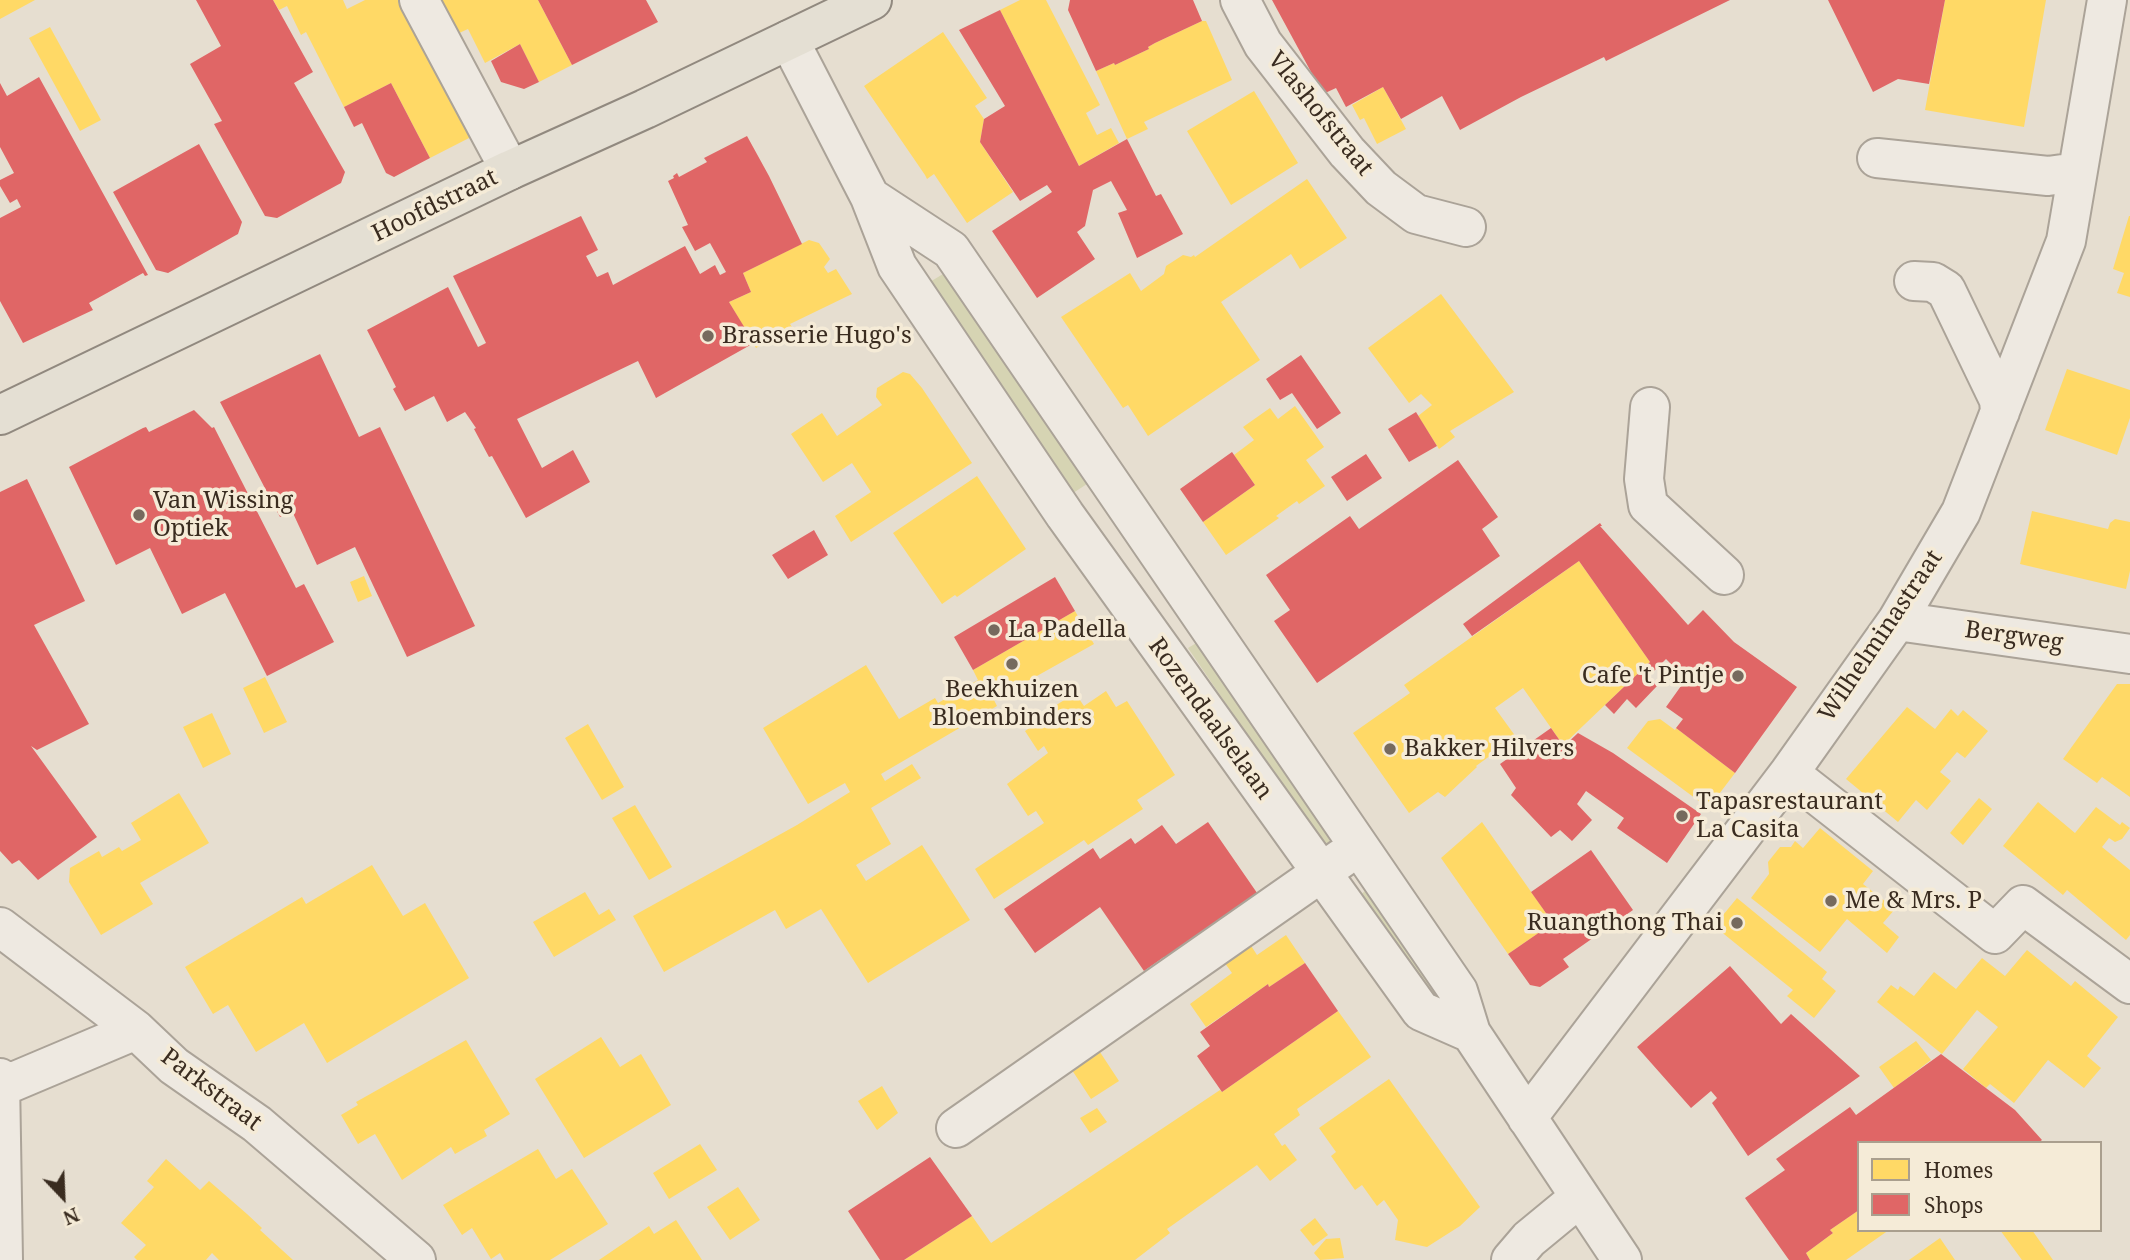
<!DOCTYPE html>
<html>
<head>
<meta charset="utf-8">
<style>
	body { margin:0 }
	#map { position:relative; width:2130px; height:1260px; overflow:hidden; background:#e6ded0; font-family:"Noto Serif",serif }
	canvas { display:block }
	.legend { position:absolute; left:1857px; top:1141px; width:245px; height:91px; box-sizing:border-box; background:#f5ebd7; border:2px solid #aa9f8e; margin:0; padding:9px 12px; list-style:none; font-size:21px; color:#3a2c20 }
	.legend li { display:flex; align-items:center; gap:14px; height:35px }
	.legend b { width:35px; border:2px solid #aa9f8e }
	.north { position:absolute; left:28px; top:1162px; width:70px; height:70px; -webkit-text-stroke:5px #f5ebd7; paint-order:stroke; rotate:157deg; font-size:19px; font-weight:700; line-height:28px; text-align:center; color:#3a2c20 }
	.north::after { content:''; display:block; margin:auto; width:24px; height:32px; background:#3a2c20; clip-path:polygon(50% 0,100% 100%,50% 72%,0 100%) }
</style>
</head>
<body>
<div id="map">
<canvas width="2130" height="1260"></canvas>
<ul class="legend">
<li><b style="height:19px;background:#ffd966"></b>Homes</li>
<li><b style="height:19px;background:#e06666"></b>Shops</li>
</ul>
<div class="north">N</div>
</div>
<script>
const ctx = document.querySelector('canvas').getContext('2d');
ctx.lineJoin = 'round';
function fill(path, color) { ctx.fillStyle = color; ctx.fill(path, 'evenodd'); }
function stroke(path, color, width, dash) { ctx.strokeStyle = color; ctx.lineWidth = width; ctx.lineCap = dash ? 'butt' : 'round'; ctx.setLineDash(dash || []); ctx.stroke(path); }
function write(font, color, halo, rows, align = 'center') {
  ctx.font = font + ' "Noto Serif",serif'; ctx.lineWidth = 7; ctx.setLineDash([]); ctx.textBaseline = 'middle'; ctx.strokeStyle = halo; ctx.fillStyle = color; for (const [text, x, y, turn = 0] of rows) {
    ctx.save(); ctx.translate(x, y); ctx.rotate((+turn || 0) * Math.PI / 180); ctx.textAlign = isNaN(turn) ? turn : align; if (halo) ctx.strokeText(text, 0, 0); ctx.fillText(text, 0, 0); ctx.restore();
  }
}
const green = new Path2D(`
	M 943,274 L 1087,484 L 1070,495 L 925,285 Z
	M 1203,639 L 1342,845 L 1328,854 L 1188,648 Z
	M 1371,886 L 1443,990 L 1431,999 L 1359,896 Z`);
const homes = new Path2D(`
	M 0,0 L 35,0 L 0,19 Z
	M 273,0 L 343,0 L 347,9 L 365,0 L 399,0 L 471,137 L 430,158 L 391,83 L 344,107 L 306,32 L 301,35 L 287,6 L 279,10 Z
	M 439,0 L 538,0 L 572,65 L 539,82 L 520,44 L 485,63 L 468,29 L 457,34 Z
	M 1020,0 L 1046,0 L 1100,105 L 1086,113 L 1097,135 L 1111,128 L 1119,143 L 1079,166 L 1000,10 Z
	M 1945,0 L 2046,0 L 2024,127 L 1925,110 Z
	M 1202,21 L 1206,21 L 1232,80 L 1144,122 L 1148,129 L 1127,139 L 1096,71 L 1114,63 L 1115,65 L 1149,49 L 1148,47 L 1155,43 Z
	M 50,27 L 101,120 L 80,131 L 29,38 Z
	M 943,32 L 987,98 L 975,106 L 984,119 L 980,142 L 1013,192 L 967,223 L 934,174 L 927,179 L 925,175 L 864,86 Z
	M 1383,87 L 1406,129 L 1377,144 L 1364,118 L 1360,120 L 1352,105 Z
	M 1254,91 L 1298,163 L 1231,205 L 1187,131 Z
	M 1307,179 L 1347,238 L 1300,269 L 1291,254 L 1221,302 L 1260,360 L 1148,436 L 1128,405 L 1123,408 L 1061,317 L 1130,273 L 1141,291 L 1164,274 L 1166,266 L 1183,255 L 1191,257 L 1194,255 L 1195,257 Z
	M 2129,216 L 2130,216 L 2130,297 L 2117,293 L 2124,273 L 2113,269 Z
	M 809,240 L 819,243 L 830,259 L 824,267 L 828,273 L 836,269 L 852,294 L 790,324 L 792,327 L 756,348 L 729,302 L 751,292 L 743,273 Z
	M 1441,294 L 1514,392 L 1450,431 L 1455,437 L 1439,449 L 1418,416 L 1432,405 L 1421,394 L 1409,403 L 1368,348 Z
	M 2067,369 L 2130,390 L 2130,418 L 2117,455 L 2045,430 Z
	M 903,372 L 910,374 L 922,388 L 972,463 L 851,542 L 835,516 L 871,492 L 852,463 L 823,482 L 791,434 L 822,413 L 837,436 L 882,405 L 876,397 L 877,388 Z
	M 1295,406 L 1324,447 L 1306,460 L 1325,486 L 1299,504 L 1297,501 L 1276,516 L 1279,518 L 1226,555 L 1203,522 L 1255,485 L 1234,455 L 1254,440 L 1243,427 L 1270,408 L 1278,419 Z
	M 977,476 L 1026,549 L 957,597 L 955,595 L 942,604 L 893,533 Z
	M 2032,511 L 2108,529 L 2110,523 L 2115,519 L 2130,522 L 2130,571 L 2126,589 L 2020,564 Z
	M 1579,561 L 1650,662 L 1563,745 L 1523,688 L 1495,708 L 1516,737 L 1476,766 L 1477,767 L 1445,797 L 1438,792 L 1409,813 L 1353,733 L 1410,693 L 1404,685 Z
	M 364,576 L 372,596 L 358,602 L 350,582 Z
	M 1075,611 L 1094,644 L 994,700 L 997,706 L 881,774 L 885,781 L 912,764 L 921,778 L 871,808 L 891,844 L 856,865 L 866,881 L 922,845 L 970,920 L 868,983 L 821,909 L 786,929 L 775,910 L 664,972 L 633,916 L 797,825 L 850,792 L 845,783 L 808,804 L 763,728 L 866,665 L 899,719 L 935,698 L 938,703 L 978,680 L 973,670 Z
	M 265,677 L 287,722 L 264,733 L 243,688 Z
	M 2117,684 L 2130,684 L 2130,797 L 2102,777 L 2097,783 L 2063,759 Z
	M 1106,691 L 1116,707 L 1127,701 L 1175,775 L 1137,800 L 1143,809 L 1088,845 L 1084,840 L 994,899 L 975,869 L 1044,823 L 1036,811 L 1028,816 L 1007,784 L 1048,753 L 1044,746 L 1038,751 L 1025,731 L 1046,717 L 1044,713 L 1075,693 L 1084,706 Z
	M 1907,707 L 1935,729 L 1951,709 L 1958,716 L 1963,710 L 1988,731 L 1965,758 L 1957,752 L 1940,772 L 1951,781 L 1927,810 L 1916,800 L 1898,822 L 1846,779 Z
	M 212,713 L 231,754 L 203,768 L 183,727 Z
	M 1660,719 L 1675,730 L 1676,728 L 1735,773 L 1713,802 L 1703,804 L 1627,748 L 1648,721 Z
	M 588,724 L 624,787 L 602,800 L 565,738 Z
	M 179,793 L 209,843 L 140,883 L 153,904 L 101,935 L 69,882 L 70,868 L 99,851 L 102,857 L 119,847 L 122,851 L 141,840 L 131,823 Z
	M 1979,798 L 1992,809 L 1963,845 L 1950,833 Z
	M 2038,802 L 2075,833 L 2096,807 L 2120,825 L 2122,822 L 2130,828 L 2122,839 L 2115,842 L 2109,838 L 2102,847 L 2130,870 L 2130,935 L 2126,940 L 2067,890 L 2063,895 L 2003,846 Z
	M 635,805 L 672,867 L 649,880 L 612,818 Z
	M 1482,822 L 1553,923 L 1508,954 L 1441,858 Z
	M 1820,828 L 1873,871 L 1863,884 L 1895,909 L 1883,923 L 1899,937 L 1887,953 L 1847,919 L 1820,952 L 1751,898 L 1769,874 L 1768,862 L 1780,847 L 1791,847 L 1795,841 L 1803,848 Z
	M 372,865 L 403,916 L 425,903 L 469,978 L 327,1063 L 304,1023 L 256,1052 L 228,1005 L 213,1014 L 185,967 L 302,897 L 306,904 Z
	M 585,892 L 599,915 L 609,909 L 616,920 L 554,957 L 533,922 Z
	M 1737,898 L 1827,972 L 1822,979 L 1836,991 L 1814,1018 L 1787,996 L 1793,990 L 1714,926 Z
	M 1286,935 L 1305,963 L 1269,987 L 1268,984 L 1206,1027 L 1190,1004 L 1232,973 L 1222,959 L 1248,941 L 1257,955 Z
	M 2027,950 L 2071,986 L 2075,981 L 2118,1017 L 2087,1056 L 2101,1068 L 2084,1088 L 2048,1060 L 2014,1103 L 1990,1084 L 1986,1088 L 1963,1069 L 1998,1027 L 1977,1010 L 1942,1054 L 1877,1002 L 1891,985 L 1898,990 L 1900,986 L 1914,996 L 1934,972 L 1956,989 L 1982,958 L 2005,976 Z
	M 1338,1011 L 1371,1057 L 1297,1109 L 1300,1115 L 1274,1134 L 1282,1146 L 1285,1144 L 1297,1160 L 1270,1181 L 1257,1165 L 1167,1229 L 1170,1233 L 1135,1260 L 904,1260 L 972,1216 L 991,1243 L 1220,1090 L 1222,1092 Z
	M 601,1037 L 620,1067 L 641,1054 L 671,1105 L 584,1158 L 535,1079 Z
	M 466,1040 L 510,1114 L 484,1130 L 487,1136 L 455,1154 L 451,1147 L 402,1180 L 375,1134 L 358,1144 L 341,1115 L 358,1105 L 356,1102 Z
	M 1916,1041 L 1931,1060 L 1894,1088 L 1879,1067 Z
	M 1096,1046 L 1119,1081 L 1091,1099 L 1068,1064 Z
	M 1389,1079 L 1480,1207 L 1460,1226 L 1427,1247 L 1395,1240 L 1398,1220 L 1384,1200 L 1377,1206 L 1362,1185 L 1355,1190 L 1331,1156 L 1336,1152 L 1319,1128 Z
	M 882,1086 L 898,1113 L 877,1130 L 858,1101 Z
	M 1097,1108 L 1107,1122 L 1090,1133 L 1080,1118 Z
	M 700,1144 L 717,1170 L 669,1199 L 653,1173 Z
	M 538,1149 L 556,1179 L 572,1169 L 608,1224 L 550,1260 L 504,1260 L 500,1253 L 491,1259 L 472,1228 L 462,1235 L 443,1205 Z
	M 166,1159 L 200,1190 L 209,1181 L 247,1214 L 262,1228 L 260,1230 L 293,1260 L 219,1260 L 212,1253 L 206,1260 L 137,1260 L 134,1257 L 146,1245 L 121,1223 L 154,1187 L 147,1181 Z
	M 738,1187 L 760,1220 L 730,1240 L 707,1207 Z
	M 1859,1210 L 1859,1230 L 1889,1230 L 1846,1260 L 1810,1260 L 1806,1253 L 1833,1233 L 1830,1230 Z
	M 1315,1218 L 1328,1235 L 1313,1246 L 1300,1230 Z
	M 676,1220 L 702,1260 L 599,1260 L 649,1226 L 654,1234 Z
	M 2000,1230 L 2032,1230 L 2053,1260 L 2022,1260 Z
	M 1340,1238 L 1344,1258 L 1320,1260 L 1314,1253 L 1326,1239 Z
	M 1940,1238 L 1955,1260 L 1909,1260 Z`);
const shops = new Path2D(`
	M 196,0 L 273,0 L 313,72 L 294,83 L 345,172 L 341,183 L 277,218 L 265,216 L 214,124 L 222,121 L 190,64 L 221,46 Z
	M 538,0 L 646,0 L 658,22 L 572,65 Z
	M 1070,0 L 1193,0 L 1202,21 L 1155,43 L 1148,47 L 1149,49 L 1115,65 L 1114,63 L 1096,71 L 1068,10 Z
	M 1272,0 L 1730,0 L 1606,61 L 1604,57 L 1521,97 L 1460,130 L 1442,96 L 1401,119 L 1383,87 L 1346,107 L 1336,88 L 1323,94 Z
	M 1828,0 L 1945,0 L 1929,84 L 1898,79 L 1873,92 Z
	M 1000,10 L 1079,166 L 1127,139 L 1156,196 L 1161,194 L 1183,234 L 1137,258 L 1118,213 L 1127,210 L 1111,181 L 1093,190 L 1085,226 L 1077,232 L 1095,259 L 1037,298 L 992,231 L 1052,192 L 1047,185 L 1020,201 L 980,142 L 984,119 L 1005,106 L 959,30 Z
	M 520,44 L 539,82 L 524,89 L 501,82 L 491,61 Z
	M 39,77 L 148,275 L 145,276 L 143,273 L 89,303 L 93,310 L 23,343 L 0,301 L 0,218 L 21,207 L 17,199 L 10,203 L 0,186 L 0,180 L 14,173 L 0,147 L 0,83 L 7,96 Z
	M 391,83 L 430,158 L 394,177 L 386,173 L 362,123 L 354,127 L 344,107 Z
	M 747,136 L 769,176 L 802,244 L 743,273 L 751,292 L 729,302 L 754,343 L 656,398 L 638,361 L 517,419 L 542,468 L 573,450 L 590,482 L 526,518 L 492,456 L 489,457 L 474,429 L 476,428 L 465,412 L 447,422 L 434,396 L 405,411 L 393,389 L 396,387 L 367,330 L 448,287 L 478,347 L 486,343 L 453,276 L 581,216 L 598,250 L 586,256 L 597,277 L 608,272 L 613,285 L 685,246 L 700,274 L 715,265 L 720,275 L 726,272 L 710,243 L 695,251 L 682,227 L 688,225 L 668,181 L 674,178 L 673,176 L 677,173 L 679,177 L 707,162 L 704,158 Z
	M 199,144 L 242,222 L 238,234 L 168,273 L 156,270 L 113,192 Z
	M 320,354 L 359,437 L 380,427 L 475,626 L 407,657 L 355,547 L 317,565 L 292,511 L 280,517 L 220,402 Z
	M 1301,355 L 1341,413 L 1317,429 L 1292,393 L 1280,400 L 1266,379 Z
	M 194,410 L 212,428 L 214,427 L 296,588 L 304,584 L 334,642 L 267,676 L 225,593 L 182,614 L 150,548 L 116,565 L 69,467 L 143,428 L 146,427 L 149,432 Z
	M 1416,412 L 1437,446 L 1409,462 L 1388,429 Z
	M 1232,452 L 1255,485 L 1203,522 L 1180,489 Z
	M 1366,454 L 1382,478 L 1347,501 L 1331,477 Z
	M 1458,460 L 1498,517 L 1482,529 L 1500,556 L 1317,683 L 1274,621 L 1290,610 L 1266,575 L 1350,516 L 1359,529 Z
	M 27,479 L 85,601 L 34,625 L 89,724 L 37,750 L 31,746 L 97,837 L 38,880 L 19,860 L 12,864 L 0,851 L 0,492 Z
	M 1600,523 L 1602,526 L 1600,526 L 1688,625 L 1703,610 L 1734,642 L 1797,687 L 1735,773 L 1676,728 L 1683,719 L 1666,707 L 1686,679 L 1666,659 L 1648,677 L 1657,686 L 1636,708 L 1627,699 L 1614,714 L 1605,705 L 1650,662 L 1579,561 L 1472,636 L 1463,624 Z
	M 814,530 L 828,555 L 788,579 L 772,555 Z
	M 1055,577 L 1075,611 L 973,670 L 954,637 Z
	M 1551,728 L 1563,745 L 1548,761 L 1578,733 L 1613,753 L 1701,814 L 1667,863 L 1617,828 L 1624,818 L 1586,791 L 1577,804 L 1592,820 L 1572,841 L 1560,830 L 1551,837 L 1511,795 L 1516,788 L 1500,764 Z
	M 1208,822 L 1264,903 L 1172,967 L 1164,957 L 1144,971 L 1100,907 L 1035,953 L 1004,909 L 1093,848 L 1100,859 L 1131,838 L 1135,844 L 1162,825 L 1176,844 Z
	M 1591,850 L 1633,910 L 1563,959 L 1569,967 L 1540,987 L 1530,985 L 1508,954 L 1553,923 L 1531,892 Z
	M 1305,963 L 1338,1011 L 1222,1092 L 1197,1056 L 1210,1046 L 1200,1032 L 1268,984 L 1269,987 Z
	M 1730,966 L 1781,1024 L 1791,1014 L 1860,1076 L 1748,1156 L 1712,1103 L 1717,1098 L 1711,1091 L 1691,1108 L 1637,1047 Z
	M 1941,1054 L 2015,1110 L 2042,1140 L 2038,1143 L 1859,1143 L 1859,1210 L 1830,1230 L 1833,1233 L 1806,1253 L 1810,1260 L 1789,1260 L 1745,1198 L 1785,1170 L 1776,1159 L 1850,1107 L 1856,1115 Z
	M 930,1157 L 972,1216 L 904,1260 L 880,1260 L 848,1211 Z`);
const minor = new Path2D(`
	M 419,0 L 510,170
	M 1240,0 L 1263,44 L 1347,152 L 1381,188 L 1416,214 L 1466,227
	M 789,40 L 870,197 L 897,266 L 1065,515 L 1421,1011 L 1471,1033
	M 1877,158 L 2048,176 L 2077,172
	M 870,197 L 951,250 L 1458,991 L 1471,1033 L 1622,1260
	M 1914,281 L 1933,282 L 1946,290 L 1999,400 L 2000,412
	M 1650,407 L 1644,479 L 1648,505 L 1724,575
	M 1897,621 L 2130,654
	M 1789,773 L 1995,934 L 2023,905 L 2130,984
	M 0,927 L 136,1030 L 174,1066 L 257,1124 L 416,1260
	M 0,1078 L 3,1260
	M 1,1087 L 136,1030
	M 1527,1118 L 1789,773 L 1897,621 L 1961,512 L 2066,241 L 2107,0
	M 956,1128 L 1342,858
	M 1511,1260 L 1529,1239 L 1580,1197`);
const major = new Path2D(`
	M 0,415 L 510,170 L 645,109 L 872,0`);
const markers = [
	[708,336,7,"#766a5e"],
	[139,515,7,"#766a5e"],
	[994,630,7,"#766a5e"],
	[1012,664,7,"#766a5e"],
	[1738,676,7,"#766a5e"],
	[1390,749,7,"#766a5e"],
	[1682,816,7,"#766a5e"],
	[1831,901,7,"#766a5e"],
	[1737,923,7,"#766a5e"]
];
const streetNames = [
	["Vlashofstraat",1320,114,51],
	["Hoofdstraat",435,206,-26],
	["Wilhelminastraat",1881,636,-56],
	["Bergweg",2014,637,8],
	["Rozendaalselaan",1210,719,54],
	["Parkstraat",211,1090,37]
];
const poiNames = [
	["Brasserie Hugo's",722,336],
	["Van Wissing",153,501],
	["Optiek",153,529],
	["La Padella",1008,630],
	["Cafe 't Pintje",1724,676,"right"],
	["Beekhuizen",1012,690,"center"],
	["Bloembinders",1012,718,"center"],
	["Bakker Hilvers",1404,749],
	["Tapasrestaurant",1696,802],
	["La Casita",1696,830],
	["Me & Mrs. P",1845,901],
	["Ruangthong Thai",1723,923,"right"]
];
fill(green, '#d6d4b3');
fill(homes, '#ffd966');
fill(shops, '#e06666');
stroke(minor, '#aba398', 42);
stroke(major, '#91897f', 42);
stroke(minor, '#eee9e1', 38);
stroke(major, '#e4dfd3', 38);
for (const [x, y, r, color] of markers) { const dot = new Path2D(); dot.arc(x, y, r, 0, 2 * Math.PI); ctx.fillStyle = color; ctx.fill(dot); stroke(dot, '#f5ebd7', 2.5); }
write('24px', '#3a2c20', '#f5ebd7', streetNames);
write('24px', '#3a2c20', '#f5ebd7', poiNames, 'left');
</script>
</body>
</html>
